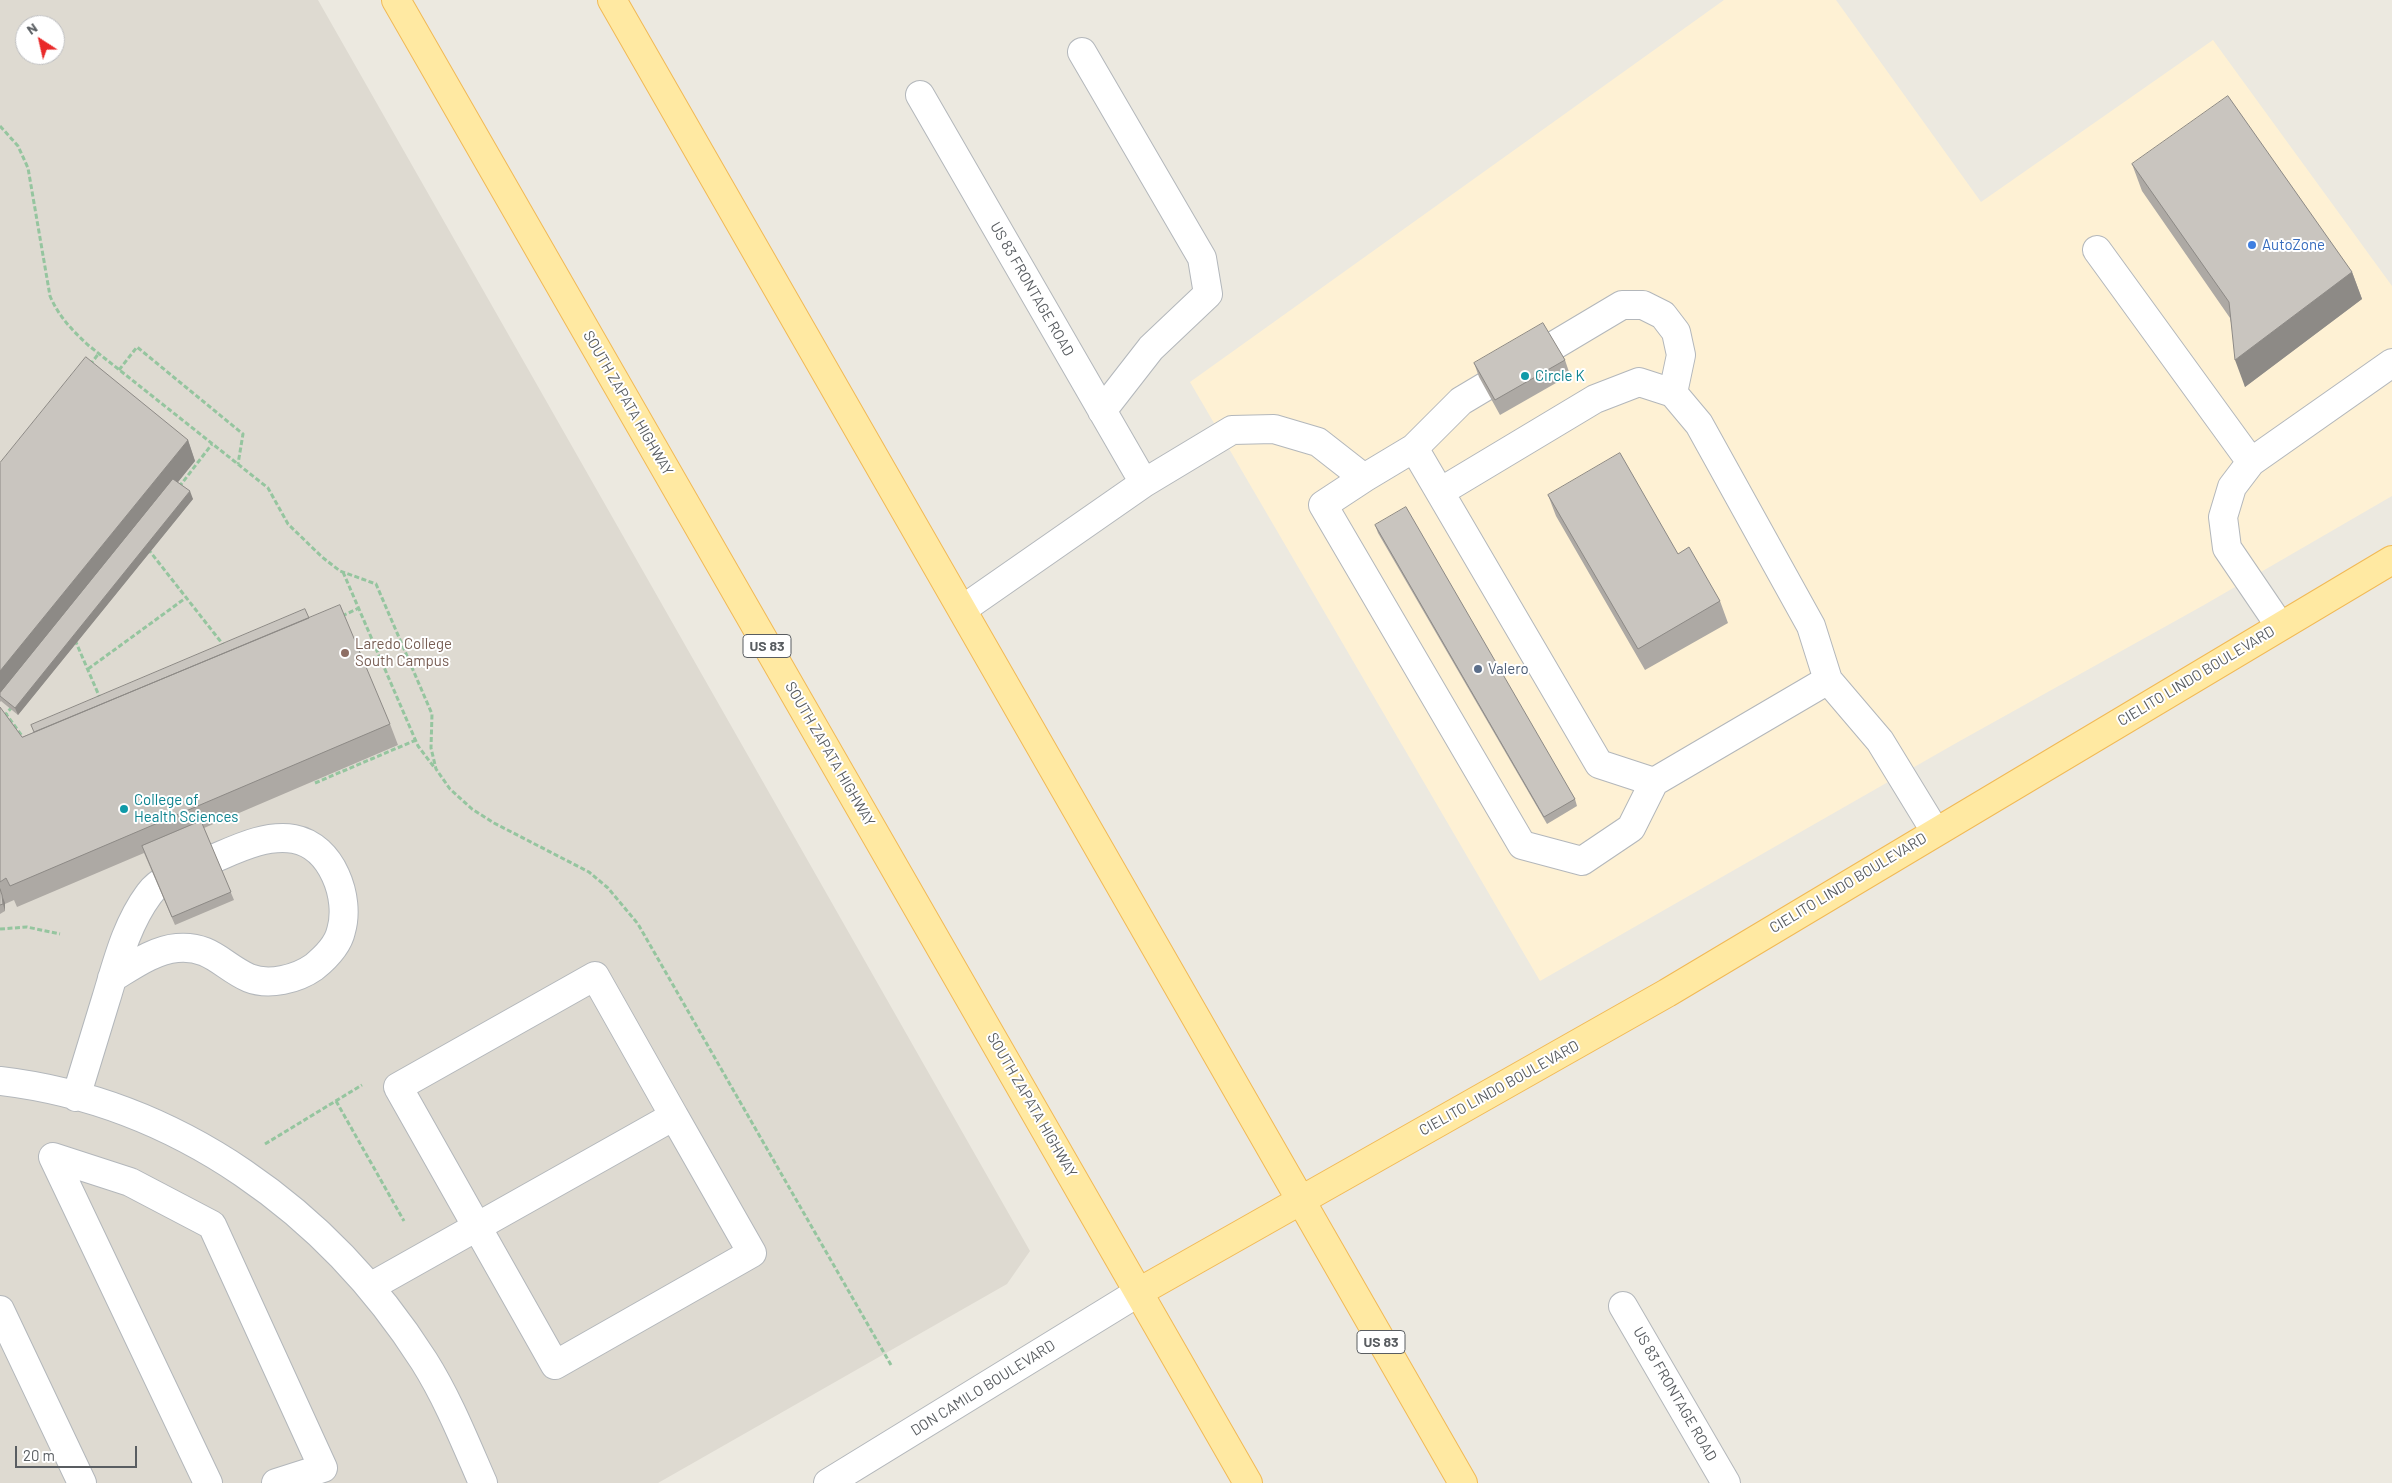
<!DOCTYPE html>
<html>
<head>
<meta charset="utf-8">
<style>
	body { margin:0 }
	#map { position:relative; width:2392px; height:1483px; overflow:hidden; background:#ece9e0; font-family:Barlow,sans-serif }
	canvas { display:block }
	.north { position:absolute; left:15px; top:15px; width:50px; height:50px; box-sizing:border-box; background:#fff; border:1px solid #bdbec0; border-radius:50%; rotate:325deg; font-size:14px; font-weight:700; line-height:20px; text-align:center; color:#595d61 }
	.north::after { content:''; display:block; margin:auto; width:18px; height:22px; background:#e92a2a; clip-path:polygon(50% 0,100% 100%,50% 72%,0 100%) }
	.scale { position:absolute; left:15px; top:1446px; width:122px; height:22px; box-sizing:border-box; border:2px solid #595d61; border-top:0; padding-left:6px; font-size:15px; line-height:18px; white-space:nowrap; color:#595d61; -webkit-text-stroke:4px #fff; paint-order:stroke }
</style>
</head>
<body>
<div id="map">
<canvas width="2392" height="1483"></canvas>
<div class="north">N</div>
<div class="scale">20 m</div>
</div>
<script>
const ctx = document.querySelector('canvas').getContext('2d');
ctx.lineJoin = 'round';
function fill(path, color) { ctx.fillStyle = color; ctx.fill(path, 'evenodd'); }
function stroke(path, color, width, dash) { ctx.strokeStyle = color; ctx.lineWidth = width; ctx.lineCap = dash ? 'butt' : 'round'; ctx.setLineDash(dash || []); ctx.stroke(path); }
function write(font, color, halo, rows, align = 'center') {
  ctx.font = font + ' Barlow,sans-serif'; ctx.lineWidth = 4; ctx.setLineDash([]); ctx.textBaseline = 'middle'; ctx.strokeStyle = halo; ctx.fillStyle = color; for (const [text, x, y, turn = 0] of rows) {
    ctx.save(); ctx.translate(x, y); ctx.rotate((+turn || 0) * Math.PI / 180); ctx.textAlign = isNaN(turn) ? turn : align; if (halo) ctx.strokeText(text, 0, 0); ctx.fillText(text, 0, 0); ctx.restore();
  }
}
const commercial = new Path2D(`
	M 1724,0 L 1836,0 L 1981,202 L 2213,40 L 2392,286 L 2392,496 L 2204,605 L 1958,742 L 1540,981 L 1190,382 Z`);
const education = new Path2D(`
	M 0,0 L 318,0 L 1030,1251 L 1007,1284 L 658,1483 L 0,1483 ZM 25,25 L 55,25 L 55,55 L 25,55 Z`);
const path = new Path2D(`
	M 0,126 L 18,146 L 28,168 L 50,296 C 59,317 72,330 88,345 L 268,488 L 288,524 L 322,557 L 340,571 L 376,584 L 432,714 L 431,748 L 436,769 L 450,789 L 472,809 L 494,823 L 589,872 L 608,888 L 638,924 L 891,1365
	M 90,365 L 99,353
	M 119,370 L 137,347 L 243,434 L 238,464
	M 179,487 L 212,444
	M 148,549 L 225,647
	M 343,572 L 418,746 L 434,767
	M 342,616 L 359,608
	M 75,640 L 100,698
	M 88,669 L 187,597
	M 12,707 L 6,714 L 25,740
	M 315,783 L 416,740
	M 0,929 L 27,927 L 60,934
	M 336,1101 L 404,1221
	M 265,1144 L 362,1085`);
const minor = new Path2D(`
	M 1082,52 L 1202,258 L 1208,294 L 1151,348 L 1102,411
	M 920,95 L 1144,483
	M 2097,250 L 2251,462
	M 1414,448 L 1461,401 L 1622,305 L 1643,305 L 1663,315 L 1676,332 L 1681,355 L 1673,393
	M 1364,478 L 1414,448 L 1599,764 L 1654,782
	M 1440,492 L 1595,399 L 1639,382 L 1673,393 L 1699,424 L 1811,626 L 1828,680
	M 963,609 L 1144,483 L 1232,430 L 1274,429 L 1318,442 L 1364,478 L 1323,505 L 1522,845 L 1582,861 L 1631,828 L 1654,782 L 1828,680 L 1880,741 L 1935,831
	M 2280,626 L 2227,548 L 2223,517 L 2232,487 L 2251,462 L 2392,363
	M 0,1081 C 178,1102 329,1212 424,1361 C 448,1399 465,1442 483,1483
	M 76,1097 C 86,1065 96,1032 106,999 C 117,963 126,925 149,894 C 161,877 188,869 208,861 C 235,850 264,834 294,839 C 332,846 351,898 341,931 C 338,945 325,958 314,967 C 297,979 269,986 249,978 C 222,966 211,945 177,948 C 154,950 132,966 112,978
	M 370,1287 L 674,1116 L 595,976 L 398,1087 L 555,1365 L 752,1253 L 674,1116
	M 1623,1306 L 1726,1483
	M 0,1310 L 82,1483
	M 208,1483 L 53,1157 L 130,1182 L 212,1225 L 323,1468 L 276,1483
	M 828,1483 L 1139,1292`);
const major = new Path2D(`
	M 396,0 L 1248,1483
	M 612,0 L 1463,1483
	M 1139,1292 L 1667,993 L 2392,560`);
const wall = new Path2D(`
	M 2132,164 L 2352,272 L 2362,299 L 2245,387 L 2230,318 L 2142,191 Z
	M 1565,360 L 1570,375 L 1500,415 L 1479,377 L 1474,363 Z
	M 188,440 L 195,461 L 178,482 L 193,499 L 18,715 L 1,701 L 0,702 L 0,463 Z
	M 1548,495 L 1678,554 L 1720,601 L 1728,623 L 1645,670 L 1556,516 Z
	M 1375,525 L 1575,799 L 1577,806 L 1547,824 L 1378,533 Z
	M 309,618 L 390,724 L 398,745 L 204,828 L 234,900 L 175,925 L 144,853 L 17,907 L 14,900 L 5,904 L 5,903 L 5,911 L 0,914 L 0,707 L 22,737 Z`);
const shadedWall = new Path2D(`
	M 2352,272 L 2362,299 L 2245,387 L 2235,360 Z
	M 188,440 L 195,461 L 3,698 L 0,696 L 0,671 Z
	M 190,491 L 193,499 L 18,715 L 15,708 Z
	M 2,895 L 5,903 L 5,911 L 3,904 Z`);
const building = new Path2D(`
	M 2228,96 L 2352,272 L 2235,360 L 2229,302 L 2132,164 Z
	M 1543,323 L 1565,360 L 1495,400 L 1474,363 Z
	M 86,357 L 188,440 L 0,671 L 0,463 Z
	M 1620,453 L 1678,554 L 1689,547 L 1720,601 L 1638,649 L 1548,495 Z
	M 173,479 L 190,491 L 15,708 L 0,696 L 0,693 Z
	M 1406,507 L 1575,799 L 1544,817 L 1375,525 Z
	M 340,605 L 390,724 L 10,886 L 6,878 L 0,882 L 0,707 L 22,737 Z
	M 305,609 L 309,618 L 34,732 L 31,725 Z
	M 201,821 L 231,892 L 172,917 L 142,846 Z
	M 0,889 L 2,895 L 3,904 L 0,905 Z`);
const markers = [
	[2252,245,5,"#3f7fe0"],
	[1525,376,5,"#0f9aa8"],
	[345,653,5,"#8d6e63"],
	[1478,669,5,"#5c6f8a"],
	[124,809,5,"#0f9aa8"]
];
const shields = [
	[767,646,48],
	[1381,1342,48]
];
const shieldNames = [
	["US 83",767,646],
	["US 83",1381,1342]
];
const shopNames = [
	["AutoZone",2262,245]
];
const streetNames = [
	["US 83 FRONTAGE ROAD",1032,289,60],
	["SOUTH ZAPATA HIGHWAY",628,403,60],
	["CIELITO LINDO BOULEVARD",2196,676,-31],
	["SOUTH ZAPATA HIGHWAY",830,754,60],
	["CIELITO LINDO BOULEVARD",1848,883,-31],
	["CIELITO LINDO BOULEVARD",1499,1088,-29],
	["SOUTH ZAPATA HIGHWAY",1032,1105,60],
	["DON CAMILO BOULEVARD",983,1388,-32],
	["US 83 FRONTAGE ROAD",1675,1394,60]
];
const cultureNames = [
	["Circle K",1535,376],
	["College of",134,800],
	["Health Sciences",134,817]
];
const educationNames = [
	["Laredo College",355,644],
	["South Campus",355,661]
];
const serviceNames = [
	["Valero",1488,669]
];
fill(commercial, '#fef1d4');
fill(education, '#dedad1');
stroke(minor, '#b3b7bb', 30);
stroke(major, '#f1b955', 30);
stroke(path, '#95c59f', 3, [5, 2.5]);
stroke(minor, '#fff', 28);
stroke(major, '#ffe9a2', 28);
fill(wall, '#ada9a4');
fill(shadedWall, '#8d8a86');
fill(building, '#c9c5bf');
stroke(building, '#8d8a86', 1);
for (const [x, y, r, color] of markers) { const dot = new Path2D(); dot.arc(x, y, r, 0, 2 * Math.PI); ctx.fillStyle = color; ctx.fill(dot); stroke(dot, '#fff', 2); }
for (const [x, y, w] of shields) { const box = new Path2D(); box.roundRect(x - w / 2, y - 11.5, w, 23, 4); ctx.fillStyle = '#fff'; ctx.fill(box); stroke(box, '#595d61', 1); }
write('bold 14px', '#595d61', null, shieldNames);
write('15px', '#366cbe', '#fff', shopNames, 'left');
write('15px', '#595d61', '#fff', streetNames);
write('15px', '#0d838f', '#fff', cultureNames, 'left');
write('15px', '#785e54', '#fff', educationNames, 'left');
write('15px', '#4e5e75', '#fff', serviceNames, 'left');
</script>
</body>
</html>
